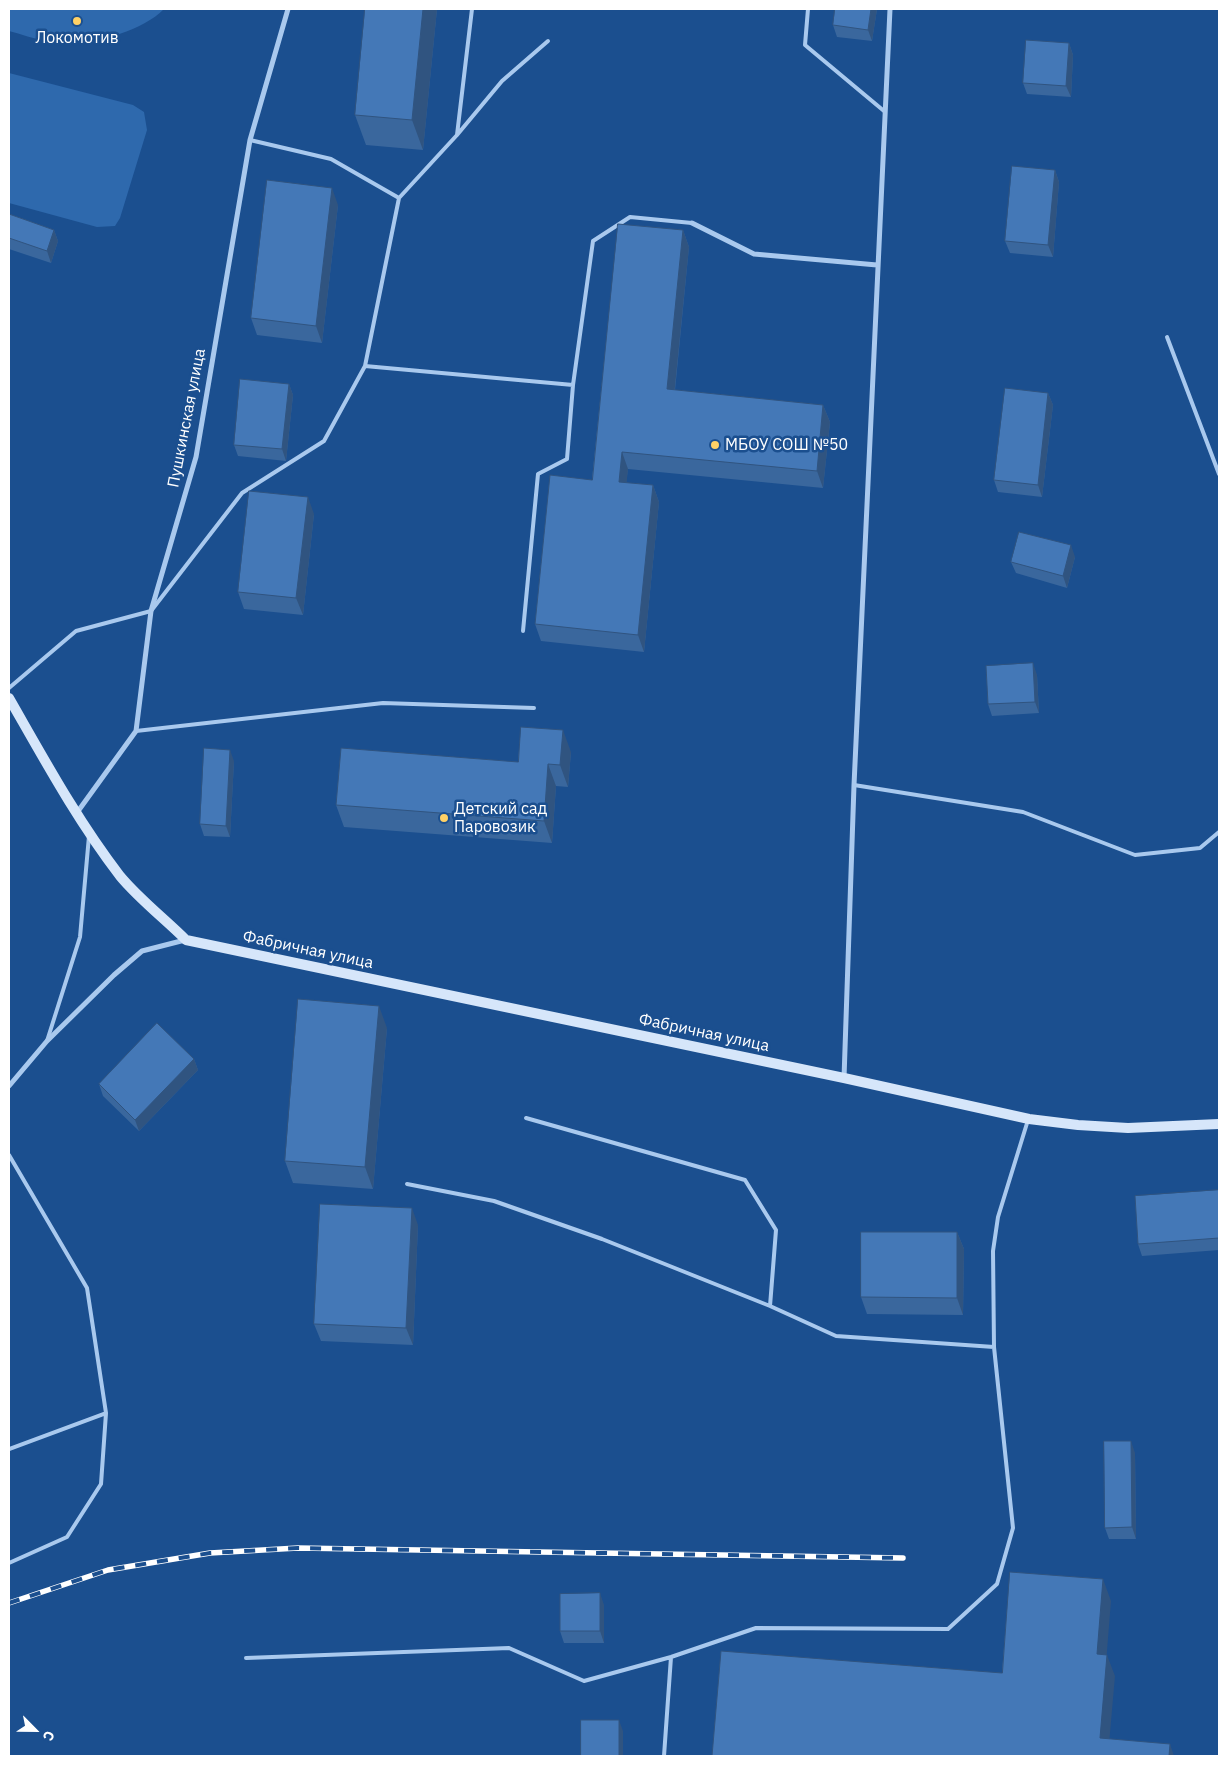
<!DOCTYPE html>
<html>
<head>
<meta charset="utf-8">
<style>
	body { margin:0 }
	#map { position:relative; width:1228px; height:1765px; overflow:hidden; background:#1b4f8f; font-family:"IBM Plex Sans",sans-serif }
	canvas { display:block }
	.frame { position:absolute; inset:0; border:10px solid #fff; pointer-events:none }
	.north { position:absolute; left:10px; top:1705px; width:50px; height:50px; -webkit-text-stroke:4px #1b4f8f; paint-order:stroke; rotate:113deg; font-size:14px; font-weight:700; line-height:20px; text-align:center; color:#fff }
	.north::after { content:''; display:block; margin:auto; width:18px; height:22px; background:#fff; clip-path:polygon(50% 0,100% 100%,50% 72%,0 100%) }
</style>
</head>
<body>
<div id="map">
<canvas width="1228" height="1765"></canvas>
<div class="frame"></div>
<div class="north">С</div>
</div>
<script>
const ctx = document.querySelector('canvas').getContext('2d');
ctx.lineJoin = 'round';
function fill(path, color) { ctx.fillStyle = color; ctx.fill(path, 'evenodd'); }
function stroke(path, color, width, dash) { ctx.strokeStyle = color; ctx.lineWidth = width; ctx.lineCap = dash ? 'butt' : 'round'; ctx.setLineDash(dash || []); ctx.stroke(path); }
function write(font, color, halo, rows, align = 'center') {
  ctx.font = font + ' "IBM Plex Sans",sans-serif'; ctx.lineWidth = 5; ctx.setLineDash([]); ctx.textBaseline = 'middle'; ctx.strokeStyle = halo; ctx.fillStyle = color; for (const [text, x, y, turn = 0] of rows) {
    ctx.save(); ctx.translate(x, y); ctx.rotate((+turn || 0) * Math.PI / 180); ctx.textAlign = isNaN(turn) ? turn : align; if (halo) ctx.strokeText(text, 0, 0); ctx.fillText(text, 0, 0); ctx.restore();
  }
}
const green = new Path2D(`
	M 9,9 L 164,9 C 138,35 83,47 47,41 C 34,39 21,34 9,31 Z
	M 9,73 L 133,105 L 144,112 L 147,130 L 120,218 L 115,226 L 97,227 L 9,203 Z`);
const lane = new Path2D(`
	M 808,9 L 805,45 L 884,111
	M 457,135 L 472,9
	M 250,140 L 331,159 L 399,198
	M 1167,337 L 1219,474
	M 365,366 L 573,385
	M 523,631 L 538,474 L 567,459 L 573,385 L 593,241 L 630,217 L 692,223
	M 9,688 L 76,631 L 151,611 L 242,493 L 324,441 L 365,366 L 399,198 L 457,135 L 502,81 L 548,41
	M 136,731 L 383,703 L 534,708
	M 854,785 L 1023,812 L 1135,855 L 1200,848 L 1219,832
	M 47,1041 L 80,937 L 89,836
	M 526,1118 L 745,1180 L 776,1230 L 770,1306
	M 9,1155 L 87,1288 L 106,1413 L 101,1484 L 67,1537 L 9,1563
	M 407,1184 L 494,1201 L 602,1239 L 770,1306 L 836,1336 L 994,1347
	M 9,1449 L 106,1413
	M 246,1658 L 509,1648 L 584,1681 L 671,1657 L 756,1628 L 948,1629 L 997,1584 L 1013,1528 L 994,1347 L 993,1251 L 998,1217 L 1028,1120
	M 664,1756 L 671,1657`);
const street = new Path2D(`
	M 692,223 L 754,254 L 877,265
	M 76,814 L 136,731 L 151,611 L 196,457 L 250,140 L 288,9
	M 844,1078 L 854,785 L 890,9
	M 9,1086 L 47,1041 L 114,975 L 142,951 L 185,940`);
const secondary = new Path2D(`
	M 9,698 C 44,759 77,820 120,876 C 139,899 165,919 186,940 L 844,1078 L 1029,1119 L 1078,1125 L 1128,1128 L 1219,1124`);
const rail = new Path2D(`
	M 9,1603 L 108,1570 L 210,1553 L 298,1548 L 903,1558`);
const wall = new Path2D(`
	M 437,9 L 423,150 L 366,145 L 355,115 Z
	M 877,9 L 872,41 L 837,37 L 833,25 Z
	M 1069,43 L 1073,55 L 1071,97 L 1027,94 L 1023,83 Z
	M 1055,170 L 1059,182 L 1053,257 L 1010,253 L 1005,241 Z
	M 338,205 L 322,343 L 257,335 L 251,318 Z
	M 9,214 L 54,230 L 58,241 L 51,263 L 9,249 Z
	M 683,230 L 689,247 L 675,390 L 823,405 L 830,422 L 823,488 L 628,469 L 626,483 L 653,485 L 659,502 L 644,652 L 541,641 L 535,624 L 592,480 Z
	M 289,384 L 293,395 L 286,461 L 238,456 L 234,445 Z
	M 1048,393 L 1053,405 L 1042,497 L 998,492 L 994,480 Z
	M 314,514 L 303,615 L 244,609 L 238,592 Z
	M 1075,557 L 1067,588 L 1016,573 L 1011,562 Z
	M 1037,675 L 1039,713 L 992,716 L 988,704 Z
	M 571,752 L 568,787 L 556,786 L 552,843 L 344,827 L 336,805 L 518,762 Z
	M 234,761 L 230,837 L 204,836 L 200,824 Z
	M 387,1028 L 373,1189 L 293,1183 L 285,1161 Z
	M 194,1059 L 198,1070 L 139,1131 L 103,1096 L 99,1084 Z
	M 1219,1190 L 1219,1250 L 1142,1256 L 1138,1244 Z
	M 418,1225 L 413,1345 L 321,1341 L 314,1324 Z
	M 957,1232 L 964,1249 L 963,1315 L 867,1314 L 861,1297 Z
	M 1135,1453 L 1136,1539 L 1109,1539 L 1105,1528 Z
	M 604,1605 L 604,1643 L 564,1643 L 560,1631 Z`);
const shadedWall = new Path2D(`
	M 423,9 L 437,9 L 423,150 L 412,120 Z
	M 871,9 L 877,9 L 872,41 L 868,30 Z
	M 1069,43 L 1073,55 L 1071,97 L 1066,86 Z
	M 1055,170 L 1059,182 L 1053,257 L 1048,245 Z
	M 332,188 L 338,205 L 322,343 L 316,326 Z
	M 54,230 L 58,241 L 51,263 L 47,251 Z
	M 683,230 L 689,247 L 673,406 L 667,389 Z
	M 289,384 L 293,395 L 286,461 L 282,449 Z
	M 1048,393 L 1053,405 L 1042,497 L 1038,485 Z
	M 823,405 L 830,422 L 823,488 L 817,471 Z
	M 622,452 L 628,469 L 625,499 L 619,482 Z
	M 653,485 L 659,502 L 644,652 L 638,635 Z
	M 308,497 L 314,514 L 303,615 L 296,598 Z
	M 1071,545 L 1075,557 L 1067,588 L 1063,576 Z
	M 1033,663 L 1037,675 L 1039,713 L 1035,702 Z
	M 563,730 L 571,752 L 568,787 L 560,765 Z
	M 230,750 L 234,761 L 230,837 L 226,826 Z
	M 548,764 L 556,786 L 552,843 L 544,821 Z
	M 379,1006 L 387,1028 L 373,1189 L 365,1167 Z
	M 194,1059 L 198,1070 L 139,1131 L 135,1120 Z
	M 412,1208 L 418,1225 L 413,1345 L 406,1328 Z
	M 957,1232 L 964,1249 L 963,1315 L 957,1298 Z
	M 1131,1441 L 1135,1453 L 1136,1539 L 1132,1527 Z
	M 1103,1579 L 1111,1601 L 1105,1676 L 1097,1654 Z
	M 600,1593 L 604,1605 L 604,1643 L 600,1631 Z
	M 1107,1655 L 1115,1676 L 1108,1756 L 1100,1738 Z
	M 619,1720 L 623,1731 L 623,1756 L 619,1756 Z
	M 1170,1744 L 1174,1756 L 1169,1756 Z`);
const building = new Path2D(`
	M 365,9 L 423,9 L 412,120 L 355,115 Z
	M 835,9 L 871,9 L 868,30 L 833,25 Z
	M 1026,40 L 1069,43 L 1066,86 L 1023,83 Z
	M 1012,166 L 1055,170 L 1048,245 L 1005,241 Z
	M 267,180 L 332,188 L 316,326 L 251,318 Z
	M 9,214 L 54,230 L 47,251 L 9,238 Z
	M 618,224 L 683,230 L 667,389 L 823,405 L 817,471 L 622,452 L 619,482 L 653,485 L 638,635 L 535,624 L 550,475 L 592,480 Z
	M 240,379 L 289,384 L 282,449 L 234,445 Z
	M 1005,388 L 1048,393 L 1038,485 L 994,480 Z
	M 249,491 L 308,497 L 296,598 L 238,592 Z
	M 1019,532 L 1071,545 L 1063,576 L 1011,562 Z
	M 1033,663 L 1035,702 L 988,704 L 986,666 Z
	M 521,727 L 563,730 L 560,765 L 548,764 L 544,821 L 336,805 L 341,748 L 518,762 Z
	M 204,748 L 230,750 L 226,826 L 200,824 Z
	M 298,999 L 379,1006 L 365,1167 L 285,1161 Z
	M 157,1023 L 194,1059 L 135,1120 L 99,1084 Z
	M 1219,1190 L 1219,1238 L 1138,1244 L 1135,1196 Z
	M 320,1204 L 412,1208 L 406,1328 L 314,1324 Z
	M 861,1232 L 957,1232 L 957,1298 L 861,1297 Z
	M 1104,1441 L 1131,1441 L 1132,1527 L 1105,1528 Z
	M 1010,1572 L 1103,1579 L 1097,1654 L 1107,1655 L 1100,1738 L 1170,1744 L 1169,1756 L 712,1756 L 721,1651 L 1002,1673 Z
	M 600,1593 L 600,1631 L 560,1631 L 560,1594 Z
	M 581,1720 L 619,1720 L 619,1756 L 581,1756 Z`);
const markers = [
	[77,21,5,"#ffd166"],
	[715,445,5,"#ffd166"],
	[444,818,5,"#ffd166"]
];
const poiNames = [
	["Локомотив",77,38,"center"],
	["МБОУ СОШ №50",725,445],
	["Детский сад",454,809],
	["Паровозик",454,827]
];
const streetNames = [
	["Пушкинская улица",187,418,-79],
	["Фабричная улица",308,950,12],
	["Фабричная улица",704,1033,12]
];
fill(green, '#2e69ad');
stroke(lane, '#a9c9ee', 4);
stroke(street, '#a9c9ee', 5);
stroke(secondary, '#d6e6fa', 10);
stroke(rail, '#fff', 5.5);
stroke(rail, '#1b4f8f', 4, [11]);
fill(wall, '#3a679d');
fill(shadedWall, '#305480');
fill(building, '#4478b7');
stroke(building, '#305480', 1);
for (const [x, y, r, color] of markers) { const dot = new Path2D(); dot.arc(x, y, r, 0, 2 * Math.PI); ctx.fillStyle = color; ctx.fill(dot); stroke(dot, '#1b4f8f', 2); }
write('16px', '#fff', '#1b4f8f', poiNames, 'left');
write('16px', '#fff', '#1b4f8f', streetNames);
</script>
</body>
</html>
